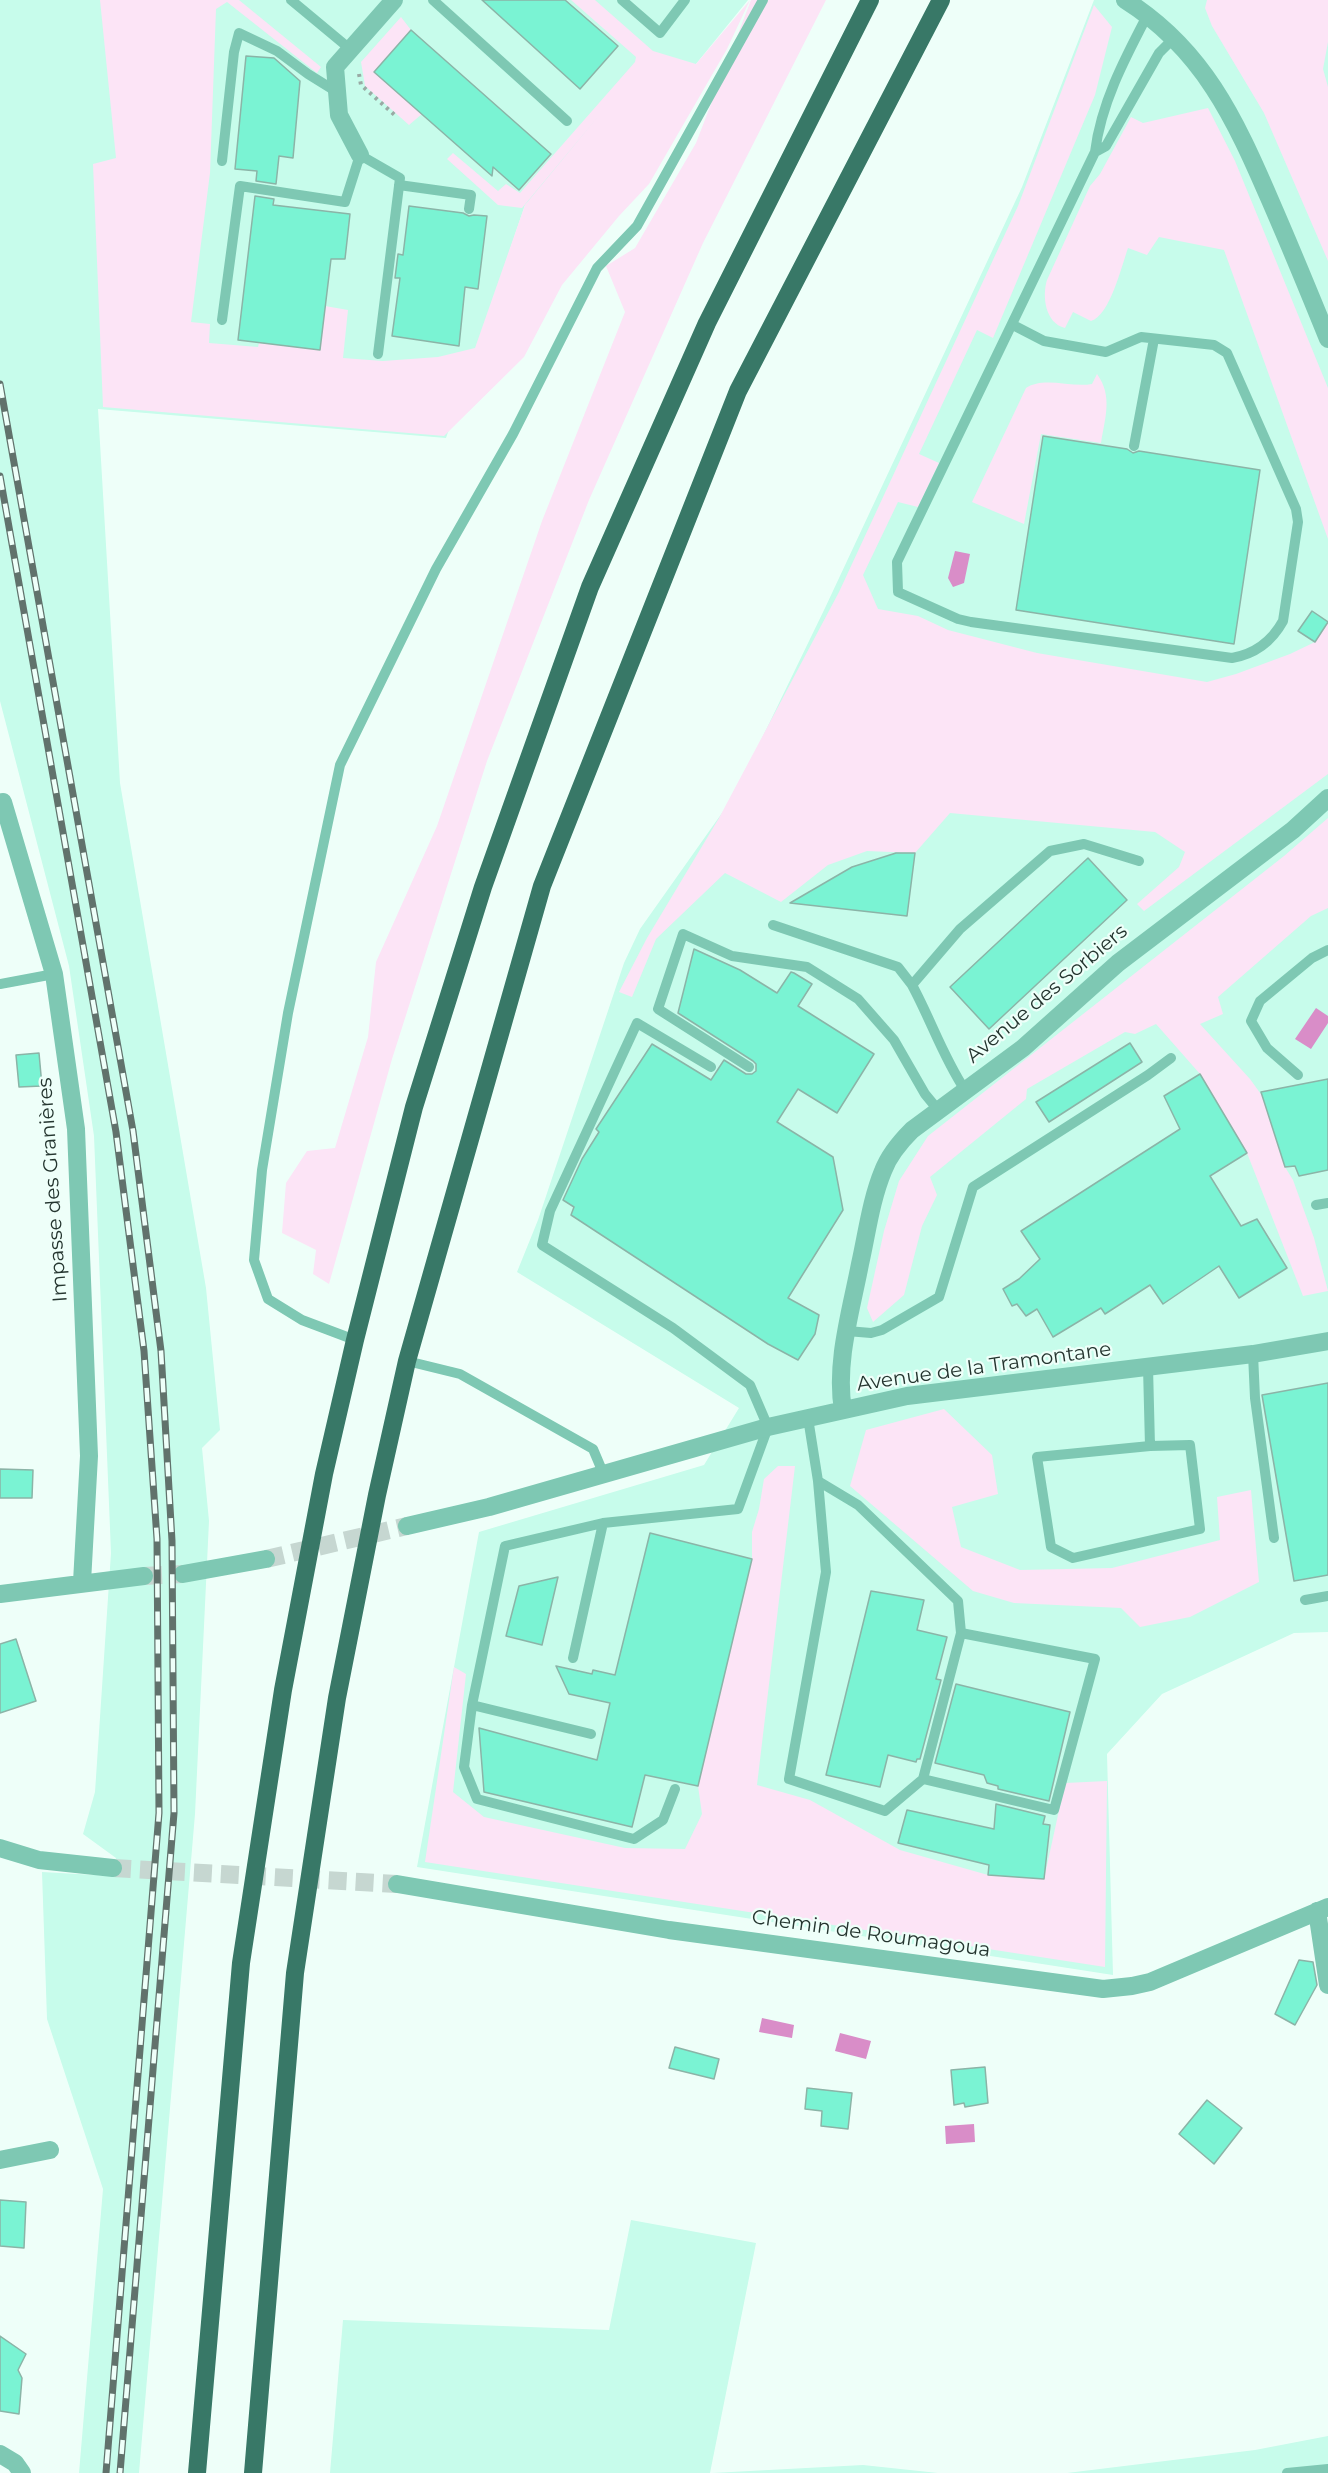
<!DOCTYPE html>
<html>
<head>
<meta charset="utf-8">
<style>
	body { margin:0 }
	canvas { display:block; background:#eefff9 }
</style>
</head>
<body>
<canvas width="1328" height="2473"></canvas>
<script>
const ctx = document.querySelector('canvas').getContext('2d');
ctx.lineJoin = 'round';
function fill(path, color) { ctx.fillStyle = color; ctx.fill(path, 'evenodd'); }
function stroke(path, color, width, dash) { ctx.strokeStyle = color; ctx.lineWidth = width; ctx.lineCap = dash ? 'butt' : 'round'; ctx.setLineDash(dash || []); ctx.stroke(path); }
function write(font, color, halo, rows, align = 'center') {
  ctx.font = font + ' Montserrat,sans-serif'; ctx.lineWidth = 4.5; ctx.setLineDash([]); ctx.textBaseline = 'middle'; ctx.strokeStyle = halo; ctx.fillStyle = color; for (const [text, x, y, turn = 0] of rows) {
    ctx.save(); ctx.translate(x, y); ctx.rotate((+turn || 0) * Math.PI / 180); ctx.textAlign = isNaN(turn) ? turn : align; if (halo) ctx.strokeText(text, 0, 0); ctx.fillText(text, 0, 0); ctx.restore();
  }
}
const built = new Path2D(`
	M 0,0 L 748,0 L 696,64 L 525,205 L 446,438 L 98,409 L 120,783 L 206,1288 L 220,1430 L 202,1448 L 209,1521 L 195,1814 L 139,2473 L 79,2473 L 103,2189 L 47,2019 L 42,1872 L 114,1876 L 116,1858 L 83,1834 L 95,1792 L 111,1553 L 94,1136 L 69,966 L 0,701 Z
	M 1094,0 L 1328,0 L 1328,1632 L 1294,1633 L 1162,1694 L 1107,1754 L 1113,1975 L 417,1867 L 479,1532 L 704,1465 L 739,1408 L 517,1272 L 538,1220 L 624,963 L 640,929 L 734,796 L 825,608 L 1022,187 Z
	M 631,2220 L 756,2243 L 710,2473 L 330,2473 L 343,2320 L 609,2330 Z
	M 1328,2436 L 1328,2473 L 1067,2473 L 1255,2450 Z
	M 863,2465 L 938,2473 L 712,2473 Z`);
const green = new Path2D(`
	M 100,0 L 239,0 L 321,67 L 317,73 L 227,2 L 216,9 L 210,173 L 191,322 L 210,324 L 209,343 L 258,347 L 259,343 L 319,350 L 325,306 L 348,310 L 343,358 L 383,361 L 438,357 L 475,348 L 525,205 L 601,113 L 522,208 L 498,205 L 447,159 L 453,153 L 498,191 L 506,184 L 520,193 L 635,62 L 636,57 L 571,0 L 595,0 L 653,51 L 696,64 L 750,0 L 727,49 L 649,184 L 619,216 L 562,285 L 524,357 L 444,436 L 103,407 L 93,164 L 116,158 Z
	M 751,0 L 826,0 L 703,243 L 589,500 L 487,761 L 392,1059 L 329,1284 L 313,1274 L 316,1250 L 282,1233 L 286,1183 L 307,1151 L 335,1148 L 368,1037 L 376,962 L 437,826 L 542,521 L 625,312 L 606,266 L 635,248 L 696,143 Z
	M 1207,0 L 1328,0 L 1328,42 L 1323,69 L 1328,87 L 1328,261 L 1264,113 L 1212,26 L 1205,8 Z
	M 1094,5 L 1112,27 L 1095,95 L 993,338 L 977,330 L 919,454 L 939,463 L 918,507 L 898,502 L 863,575 L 878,609 L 918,616 L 948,630 L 1037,653 L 1207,682 L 1236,674 L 1290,654 L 1315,642 L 1328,623 L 1328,774 L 1144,911 L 1137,904 L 1179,867 L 1185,852 L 1155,832 L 950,813 L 915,853 L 867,851 L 828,865 L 781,902 L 725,873 L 656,939 L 632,997 L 619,992 L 647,938 L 719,818 L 839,592 L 1018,206 Z
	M 401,17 L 411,30 L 374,72 L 422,114 L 409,125 L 365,86 L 361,62 Z
	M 1208,108 L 1235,161 L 1328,388 L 1328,539 L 1224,250 L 1159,237 L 1147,255 L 1128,248 C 1121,268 1110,315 1091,321 L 1073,312 L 1065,328 C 1045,323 1042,296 1047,280 L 1090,186 L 1100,174 L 1131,117 L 1143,123 Z
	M 1097,374 C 1113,396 1105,418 1101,443 L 1041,434 L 1024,524 L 972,502 L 1026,388 C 1044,376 1071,388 1092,384 Z
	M 1328,818 L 1328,908 L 1311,916 L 1218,997 L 1223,1014 L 1200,1024 L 1250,1079 L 1263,1097 L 1285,1167 L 1293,1180 L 1314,1238 L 1328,1291 L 1303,1296 L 1247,1153 L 1200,1074 L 1156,1024 L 1135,1034 L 1125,1032 L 1027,1089 L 1026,1099 L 930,1177 L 937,1195 L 922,1226 L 904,1295 L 873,1322 L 867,1308 L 884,1231 L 899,1181 L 928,1136 L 1284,856 Z
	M 944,1409 L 992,1455 L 998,1494 L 952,1507 L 961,1547 L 1020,1570 L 1112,1568 L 1220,1540 L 1217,1497 L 1251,1490 L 1259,1582 L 1190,1617 L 1140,1627 L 1121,1608 L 1014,1603 L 973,1591 L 850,1486 L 866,1430 Z
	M 778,1466 L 795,1466 L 757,1785 L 810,1800 L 900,1850 L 988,1875 L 1044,1879 L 1065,1783 L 1107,1781 L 1105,1967 L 425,1862 L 454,1667 L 466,1674 L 453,1792 L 484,1817 L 625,1848 L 685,1849 L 702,1814 L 698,1786 L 752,1559 L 752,1532 L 759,1509 L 764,1479 Z`);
const water = new Path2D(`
	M 955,551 L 970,554 L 964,583 L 953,587 L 948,578 Z
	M 1316,1008 L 1328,1016 L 1328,1023 L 1311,1049 L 1295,1039 Z
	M 762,2018 L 794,2025 L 792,2038 L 759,2032 Z
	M 840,2033 L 871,2041 L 866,2059 L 835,2051 Z
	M 974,2124 L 975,2142 L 946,2144 L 945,2126 Z`);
const building = new Path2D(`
	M 482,0 L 565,0 L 618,46 L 580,89 Z
	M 411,30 L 551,154 L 519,190 L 493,167 L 492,176 L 374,72 Z
	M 246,56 L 274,58 L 300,81 L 293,158 L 279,156 L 276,184 L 256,181 L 257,171 L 235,169 Z
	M 255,196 L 274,199 L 273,205 L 350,214 L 345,259 L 331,259 L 320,350 L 238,340 Z
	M 409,206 L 463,213 L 469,216 L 474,215 L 487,216 L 478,289 L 465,287 L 459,346 L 392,336 L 400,278 L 395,278 L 398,254 L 403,255 Z
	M 1043,436 L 1127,449 L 1133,453 L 1139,451 L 1260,470 L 1234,644 L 1016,610 Z
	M 1312,611 L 1328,622 L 1315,642 L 1298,631 Z
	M 896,853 L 915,853 L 907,916 L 790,903 L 852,867 Z
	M 1088,858 L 1127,900 L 989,1029 L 950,987 Z
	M 694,949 L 740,970 L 777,993 L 791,972 L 794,973 L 812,984 L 798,1006 L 874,1054 L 837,1113 L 798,1089 L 777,1122 L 833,1157 L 843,1210 L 788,1298 L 819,1315 L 815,1334 L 798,1360 L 768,1344 L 571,1215 L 574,1207 L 563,1200 L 582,1159 L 599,1132 L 596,1129 L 652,1044 L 711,1080 L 724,1060 L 746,1074 L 752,1074 L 756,1071 L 756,1064 L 753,1061 L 678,1013 Z
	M 1130,1043 L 1142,1062 L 1049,1122 L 1036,1102 Z
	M 39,1053 L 42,1086 L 19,1087 L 16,1055 Z
	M 1200,1074 L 1247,1153 L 1210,1176 L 1241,1226 L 1257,1219 L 1287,1268 L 1239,1298 L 1219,1266 L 1163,1304 L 1150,1285 L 1105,1314 L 1101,1308 L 1053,1337 L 1037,1309 L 1026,1316 L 1017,1304 L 1012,1306 L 1003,1289 L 1019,1279 L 1040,1259 L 1021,1231 L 1180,1129 L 1164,1096 Z
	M 1328,1079 L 1328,1170 L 1299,1176 L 1295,1166 L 1285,1167 L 1261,1092 Z
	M 1328,1383 L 1328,1575 L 1294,1581 L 1262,1395 Z
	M 0,1469 L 33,1470 L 32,1498 L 0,1498 Z
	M 650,1533 L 752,1559 L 698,1786 L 645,1775 L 632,1827 L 484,1792 L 479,1728 L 597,1760 L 610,1703 L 569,1694 L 556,1666 L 592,1674 L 593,1670 L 615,1675 Z
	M 558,1577 L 542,1645 L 506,1636 L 519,1586 Z
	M 871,1591 L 924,1600 L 917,1630 L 947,1637 L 936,1679 L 941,1680 L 920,1759 L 917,1759 L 916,1762 L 888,1755 L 880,1787 L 826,1775 Z
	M 16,1639 L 36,1701 L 0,1713 L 0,1644 Z
	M 956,1684 L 1070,1712 L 1049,1801 L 998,1789 L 998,1786 L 987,1783 L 984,1775 L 935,1763 Z
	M 996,1804 L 1045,1816 L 1043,1824 L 1050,1825 L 1044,1879 L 988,1875 L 989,1865 L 898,1843 L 907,1810 L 994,1829 Z
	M 1299,1960 L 1313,1962 L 1317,1985 L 1295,2025 L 1275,2014 Z
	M 675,2047 L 719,2059 L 714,2079 L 669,2068 Z
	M 985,2067 L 988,2103 L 965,2107 L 964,2103 L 954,2105 L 951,2070 Z
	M 807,2088 L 852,2093 L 848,2129 L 821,2126 L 822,2111 L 805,2109 Z
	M 1207,2100 L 1242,2128 L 1214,2164 L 1179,2134 Z
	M 0,2200 L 26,2202 L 24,2248 L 0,2246 Z
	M 0,2336 L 26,2354 L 18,2370 L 22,2378 L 19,2414 L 0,2411 Z`);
const minorTunnel = new Path2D(`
	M 266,1559 L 407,1526
	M 144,1576 L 183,1574
	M 113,1868 L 397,1884`);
const path = new Path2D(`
	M 359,74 L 361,85 L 397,117`);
const service = new Path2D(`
	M 291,0 L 350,49
	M 433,0 L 567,121
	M 622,0 L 660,33 L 685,0
	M 1095,152 L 1106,146 L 1159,53 L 1173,39
	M 222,161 L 234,52 L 239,33 L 277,51 L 308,74 L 337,92
	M 399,185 L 471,195 L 469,209
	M 222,320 L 240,186 L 345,202 L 360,155 L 400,178 L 378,354
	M 1013,325 L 1044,341 L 1106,352 L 1141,337 L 1214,345 L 1227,353 L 1296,509 L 1298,522 L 1283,621 C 1272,641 1255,654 1232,658 L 971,622 L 958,619 L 898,592 L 897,562 L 1095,152 C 1101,103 1125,58 1148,14
	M 1134,446 L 1154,339
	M 773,925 L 898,967 L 912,985
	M 0,984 L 54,974
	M 749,1067 L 658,1009 L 683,934 L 732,956 L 807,967 L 858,999 L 894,1040 L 925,1094 L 939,1111
	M 1298,1075 L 1267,1048 L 1251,1021 L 1260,1001 L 1312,958 L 1328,950
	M 965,1090 C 943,1057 931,1020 912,985 L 960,929 L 1050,851 L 1084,844 L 1139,861
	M 1316,1205 L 1328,1203
	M 847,1331 L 871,1333 L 882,1330 L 939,1297 L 973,1187 L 1148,1075 L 1171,1058
	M 355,1340 L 302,1320 L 268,1299 L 254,1260 L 262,1170 L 288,1013 L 340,765 L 436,569 L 513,434 L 597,268 L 637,226 L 763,0
	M 1253,1354 L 1255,1398 L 1274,1538
	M 407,1361 L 460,1374 L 593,1449 L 604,1475
	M 1148,1367 L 1150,1446 L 1037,1457 L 1051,1547 L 1073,1558 L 1200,1529 L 1190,1445 L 1150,1446
	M 808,1418 L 818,1481 L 826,1572 L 789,1779 L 885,1811 L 923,1779 L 961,1633 L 1095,1659 L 1054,1810 L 923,1779
	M 818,1481 L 858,1505 L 958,1601 L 961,1633
	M 1305,1600 L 1328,1596
	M 573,1658 L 603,1523 L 738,1509 L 768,1427 L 750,1385 L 673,1328 L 542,1245 L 550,1211 L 637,1023 L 711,1067
	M 472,1705 L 464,1767 L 477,1799 L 634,1839 L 663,1820 L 675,1789
	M 591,1734 L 472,1705 L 505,1546 L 603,1523
	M 1287,2473 L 1328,2469`);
const minor = new Path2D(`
	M 1125,0 C 1203,49 1235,119 1270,200 C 1290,246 1309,292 1328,339
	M 360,155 L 339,115 L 335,67 L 394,0
	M 3,802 L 54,974 L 76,1129 L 89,1456 L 82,1582
	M 843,1410 C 835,1363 851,1311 860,1264 C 867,1233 871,1200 883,1171 C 889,1155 900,1142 912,1130 L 1023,1048 L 1118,963 L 1293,830 L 1328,798
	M 407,1526 L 489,1507 L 768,1427 L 907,1396 L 1253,1354 L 1328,1341
	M 183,1574 L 266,1559
	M 0,1594 L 144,1576
	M 0,1848 L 39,1860 L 113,1868
	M 397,1884 L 669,1930 L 1103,1989 L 1132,1986 L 1150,1982 L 1328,1907
	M 1317,1911 L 1328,1985
	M 0,2160 L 50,2150
	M 0,2454 L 15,2463 L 22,2473`);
const motorway = new Path2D(`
	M 197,2473 L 241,1963 L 283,1690 L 324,1474 L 355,1340 L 414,1107 L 483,887 L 590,587 L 707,323 L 870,0
	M 253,2473 L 295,1973 L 337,1698 L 377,1495 L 407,1361 L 542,886 L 738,391 L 941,0`);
const rail = new Path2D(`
	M 0,384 L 133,1131 L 161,1351 L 172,1541 L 174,1813 L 120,2473
	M 0,476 L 116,1132 L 144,1351 L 157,1539 L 159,1813 L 106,2473`);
const streetNames = [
	["Avenue des Sorbiers",1047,994,-40],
	["Impasse des Granières",53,1190,-94],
	["Avenue de la Tramontane",984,1367,-8],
	["Chemin de Roumagoua",871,1934,8]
];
fill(built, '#c7fceb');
fill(green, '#fce4f6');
fill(water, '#d98dc8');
fill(building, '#7af3d3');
stroke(building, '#8bb4a7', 1.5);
stroke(minorTunnel, '#c6d7d1', 18, [18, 9]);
stroke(path, '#99aaa4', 4, [3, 4.5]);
stroke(service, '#7ec8b3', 10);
stroke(minor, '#7ec8b3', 18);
stroke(motorway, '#387867', 18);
stroke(rail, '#61726c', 7);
stroke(rail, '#eefff9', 4.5, [14]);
write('20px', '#24352f', '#eefff9', streetNames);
</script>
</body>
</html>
